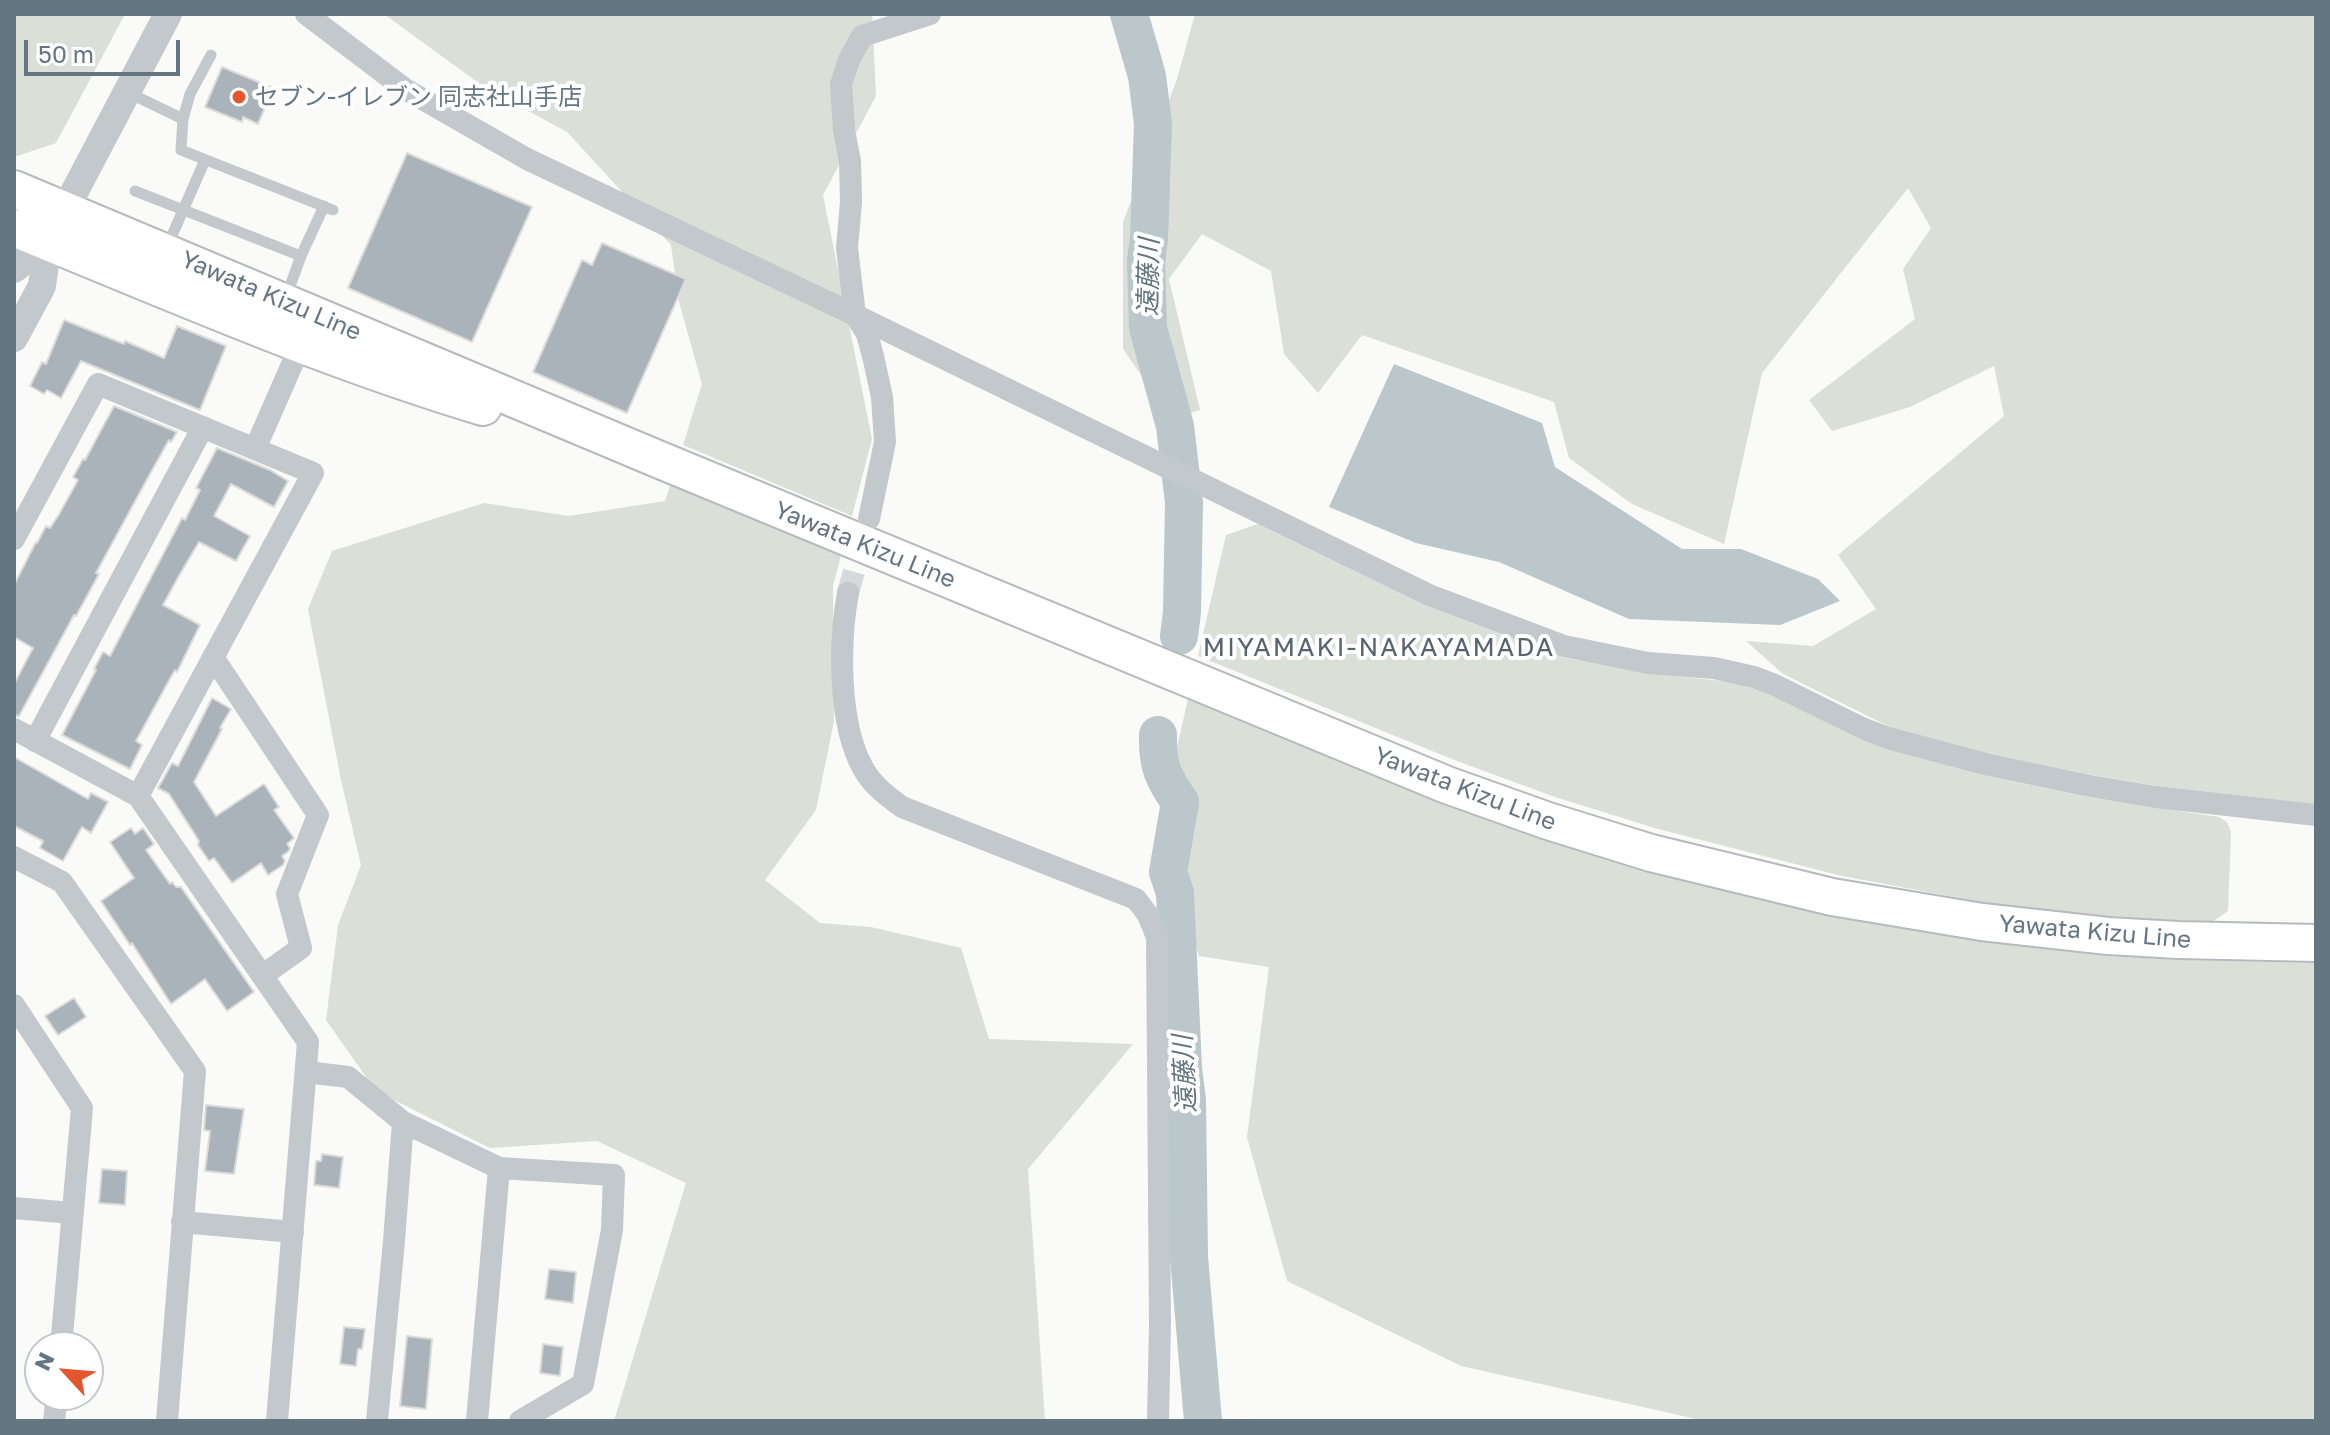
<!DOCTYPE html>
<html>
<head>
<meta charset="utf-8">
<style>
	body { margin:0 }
	#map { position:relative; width:2330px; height:1435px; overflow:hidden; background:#fafaf8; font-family:"Golos Text",sans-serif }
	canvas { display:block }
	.frame { position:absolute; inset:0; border:16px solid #657683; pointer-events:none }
	.north { position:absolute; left:24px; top:1331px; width:80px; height:80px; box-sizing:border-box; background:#fff; border:2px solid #c1c8cd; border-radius:50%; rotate:296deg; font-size:22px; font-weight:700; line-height:32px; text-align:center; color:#657683 }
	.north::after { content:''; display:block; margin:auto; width:28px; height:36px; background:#e4572e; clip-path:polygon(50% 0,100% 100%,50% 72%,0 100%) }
	.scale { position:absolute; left:24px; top:40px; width:156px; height:36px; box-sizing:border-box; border:4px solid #657683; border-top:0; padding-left:10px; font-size:24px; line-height:28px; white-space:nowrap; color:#657683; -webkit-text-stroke:6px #fff; paint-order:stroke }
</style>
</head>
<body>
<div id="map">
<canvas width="2330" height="1435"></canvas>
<div class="frame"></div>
<div class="north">N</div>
<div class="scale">50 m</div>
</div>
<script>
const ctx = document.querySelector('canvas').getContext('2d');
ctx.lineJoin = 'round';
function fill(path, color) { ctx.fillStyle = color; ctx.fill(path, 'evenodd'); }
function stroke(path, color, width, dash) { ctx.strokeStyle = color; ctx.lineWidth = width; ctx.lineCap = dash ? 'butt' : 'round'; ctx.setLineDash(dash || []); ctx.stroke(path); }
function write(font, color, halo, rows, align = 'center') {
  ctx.font = font + ' "Golos Text","Noto Sans JP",sans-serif'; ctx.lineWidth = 8; ctx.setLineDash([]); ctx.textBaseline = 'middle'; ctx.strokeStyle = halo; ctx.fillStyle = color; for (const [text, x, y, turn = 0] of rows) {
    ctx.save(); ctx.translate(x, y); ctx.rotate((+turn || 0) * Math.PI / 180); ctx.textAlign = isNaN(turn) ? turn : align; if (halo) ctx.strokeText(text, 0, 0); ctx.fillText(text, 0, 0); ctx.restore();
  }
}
const green = new Path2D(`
	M 14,14 L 125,14 L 56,143 L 14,157 Z
	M 384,14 L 872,14 L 876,96 L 823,195 L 872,439 L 852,516 L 683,445 L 702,384 L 679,302 L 671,245 L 567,132 L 484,87 Z
	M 1195,14 L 2316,14 L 2316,804 L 2158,786 L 2092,775 L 1992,755 L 1892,728 L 1783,674 L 1746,641 L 1813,646 L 1876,609 L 1838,555 L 2004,416 L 1994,366 L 1910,407 L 1832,431 L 1809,400 L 1915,319 L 1903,269 L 1931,228 L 1908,188 L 1762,373 L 1724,544 L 1632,504 L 1569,458 L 1554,402 L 1362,335 L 1318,393 L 1284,354 L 1271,271 L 1202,234 L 1169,279 L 1200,410 L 1171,418 L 1123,349 L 1123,222 L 1177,79 Z
	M 671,483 L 842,552 L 833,586 L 834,721 L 816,810 L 765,880 L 820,923 L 871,927 L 961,948 L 989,1039 L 1133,1044 L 1028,1169 L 1045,1421 L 614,1421 L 686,1183 L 597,1141 L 490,1148 L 376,1091 L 326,1020 L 338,925 L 361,865 L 341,780 L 308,609 L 332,551 L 484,503 L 569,516 L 665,501 Z
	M 1258,524 L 1424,605 L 1561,657 L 1646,673 L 1732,682 L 1771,694 L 1857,738 L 1885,748 L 1987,776 L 2088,797 L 2219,817 L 2227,822 L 2231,832 L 2228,911 L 2212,922 L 2110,917 L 1986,903 L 1842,876 L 1658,829 L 1555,797 L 1457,761 L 1198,656 L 1226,535 Z
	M 1189,694 L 1833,914 L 1980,941 L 2106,956 L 2183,960 L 2316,963 L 2316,1421 L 1705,1421 L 1461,1366 L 1287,1281 L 1247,1137 L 1269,967 L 1199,956 L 1160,823 Z`);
const water = new Path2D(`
	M 1394,364 L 1542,423 L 1555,467 L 1682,549 L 1741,549 L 1818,579 L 1840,601 L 1780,625 L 1629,619 L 1499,562 L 1416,543 L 1329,507 Z`);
const river = new Path2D(`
	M 1129,14 L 1147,76 L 1153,124 L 1149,239 L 1146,261 L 1148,328 L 1175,426 L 1184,502 L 1182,612 L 1179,636
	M 1158,735 C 1157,765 1163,778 1180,802 L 1168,872 L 1175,893 L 1183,1068 L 1187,1100 L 1189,1257 L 1203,1421`);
const building = new Path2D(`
	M 222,67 L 273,88 L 258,124 L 243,117 L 242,122 L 205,107 Z
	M 407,153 L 532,207 L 472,342 L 348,288 Z
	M 602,243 L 686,279 L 627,413 L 533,372 L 582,260 L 592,265 Z
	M 64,320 L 124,344 L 125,341 L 164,358 L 177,326 L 226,346 L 200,410 L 81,361 L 61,398 L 47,390 L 44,394 L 30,386 L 42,362 L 46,364 Z
	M 114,406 L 177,432 L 171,442 L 169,440 L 151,472 L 96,573 L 99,574 L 76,616 L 74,615 L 19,716 L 14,715 L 14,684 L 33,648 L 14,637 L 14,585 L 36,542 L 37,543 L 46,526 L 50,528 L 58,516 L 78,480 L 73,477 L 83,459 L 85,460 Z
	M 217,448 L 270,470 L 288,481 L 274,507 L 231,484 L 214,516 L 250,536 L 236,561 L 199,542 L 180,574 L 163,605 L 200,625 L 177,672 L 175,670 L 172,675 L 136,741 L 142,745 L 130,769 L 62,735 L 96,670 L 94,669 L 103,652 L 110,656 L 182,518 L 185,520 L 200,490 L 196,488 Z
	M 212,698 L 231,709 L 220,728 L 222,729 L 194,782 L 216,816 L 264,784 L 279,807 L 274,810 L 294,838 L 287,844 L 290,848 L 289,851 L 282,856 L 285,861 L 283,865 L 268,875 L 261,863 L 232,883 L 214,858 L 209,861 L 198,845 L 199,841 L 169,794 L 158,788 L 172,763 L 178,766 Z
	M 14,757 L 88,799 L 91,793 L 108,802 L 91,833 L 82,827 L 63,861 L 40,848 L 43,841 L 14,826 Z
	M 131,828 L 135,834 L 143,828 L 154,844 L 146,850 L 170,884 L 172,882 L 176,887 L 181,887 L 254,992 L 227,1011 L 205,979 L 171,1004 L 132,943 L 130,945 L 101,901 L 134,878 L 110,842 Z
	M 74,998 L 86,1017 L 58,1035 L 45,1016 Z
	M 206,1105 L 244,1109 L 234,1174 L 205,1171 L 210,1131 L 204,1130 Z
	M 322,1154 L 343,1157 L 339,1188 L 314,1185 L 316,1161 L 321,1161 Z
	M 102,1169 L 127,1171 L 125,1205 L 99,1203 Z
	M 549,1269 L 576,1272 L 573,1303 L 545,1299 Z
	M 344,1327 L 365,1329 L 362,1349 L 358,1349 L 356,1366 L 340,1364 Z
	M 407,1336 L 432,1339 L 426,1409 L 400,1406 Z
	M 543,1344 L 563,1347 L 560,1376 L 540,1373 Z`);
const minorTunnel = new Path2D(`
	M 848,593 L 865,532`);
const service = new Path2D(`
	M 127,92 L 183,119 L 181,150 L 333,210
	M 183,119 L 190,94 L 211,55
	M 135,191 L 301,256 L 324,206
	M 167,247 L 205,160
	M 286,297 L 301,256`);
const minor = new Path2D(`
	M 306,14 L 405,89 L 527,159 L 855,315 L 1429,595 L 1564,646 L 1648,663 L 1714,668 L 1754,677 L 1775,685 L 1862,728 L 1888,738 L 1989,765 L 2090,786 L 2156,797 L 2316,815
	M 255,449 L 301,344
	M 869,519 L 885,442 L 882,397 L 873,356 L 867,334 L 855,315 L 847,248 L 851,202 L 850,161 L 844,130 L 841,84 L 849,60 L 862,36 L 930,14
	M 14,539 L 98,384 L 313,473 L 138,796
	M 848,593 C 839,642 838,724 863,768 C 872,785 887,796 902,807 L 1136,899 L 1148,915 L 1157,937 L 1160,1324 L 1158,1421
	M 213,657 L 318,815 L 287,894 L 301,948 L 263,975
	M 14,729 L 138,796 L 308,1042 L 277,1421
	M 35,741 L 203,427
	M 14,857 L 62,882 L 195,1071 L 167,1421
	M 14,1005 L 82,1108 L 61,1347
	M 306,1072 L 348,1077 L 403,1122 L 499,1168 L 614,1175 L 612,1230 L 583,1384 L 520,1421
	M 14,1208 L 72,1213
	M 182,1222 L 293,1232
	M 54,1421 L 57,1395
	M 377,1421 L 394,1241 L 403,1122
	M 477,1421 L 499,1168`);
const tertiary = new Path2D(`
	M 14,269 L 48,242
	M 14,338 L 42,286 L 48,242 L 168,14`);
const primary = new Path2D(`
	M 14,189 L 660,460 L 1447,785 L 1548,821 L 1651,853 L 1832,897 L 1982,922 L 2108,936 L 2178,940 L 2316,943
	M 14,228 C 168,291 323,359 483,407`);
const markers = [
	[239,97,8,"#e4572e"]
];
const poiNames = [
	["セブン-イレブン 同志社山手店",255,97]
];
const streetNames = [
	["Yawata Kizu Line",271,296,23],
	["Yawata Kizu Line",865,545,22],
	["Yawata Kizu Line",1465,789,21],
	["Yawata Kizu Line",2095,932,5]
];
const waterNames = [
	["遠藤川",1149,277,-89],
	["遠藤川",1185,1074,-93]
];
const neighbourhoodNames = [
	["MIYAMAKI-NAKAYAMADA",1379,648]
];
fill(green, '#dadfd7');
fill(water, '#bbc7cb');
stroke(river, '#bbc7cb', 38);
fill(building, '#aab3b9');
stroke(building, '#dcdcda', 2);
stroke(minorTunnel, '#d5d9db', 22, [22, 11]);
stroke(primary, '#b5babe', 40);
stroke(service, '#c3c8cc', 11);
stroke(minor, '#c3c8cc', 22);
stroke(tertiary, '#c3c8cc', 28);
stroke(primary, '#fff', 36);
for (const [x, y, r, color] of markers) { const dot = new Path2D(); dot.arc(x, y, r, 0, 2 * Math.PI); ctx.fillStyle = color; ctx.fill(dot); stroke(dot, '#fff', 3); }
write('24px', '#657683', '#fff', poiNames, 'left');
write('24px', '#657683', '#fff', streetNames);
write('italic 26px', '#60757c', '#fff', waterNames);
ctx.letterSpacing = '2px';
write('26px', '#57646e', '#fff', neighbourhoodNames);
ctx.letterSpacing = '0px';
</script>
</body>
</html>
